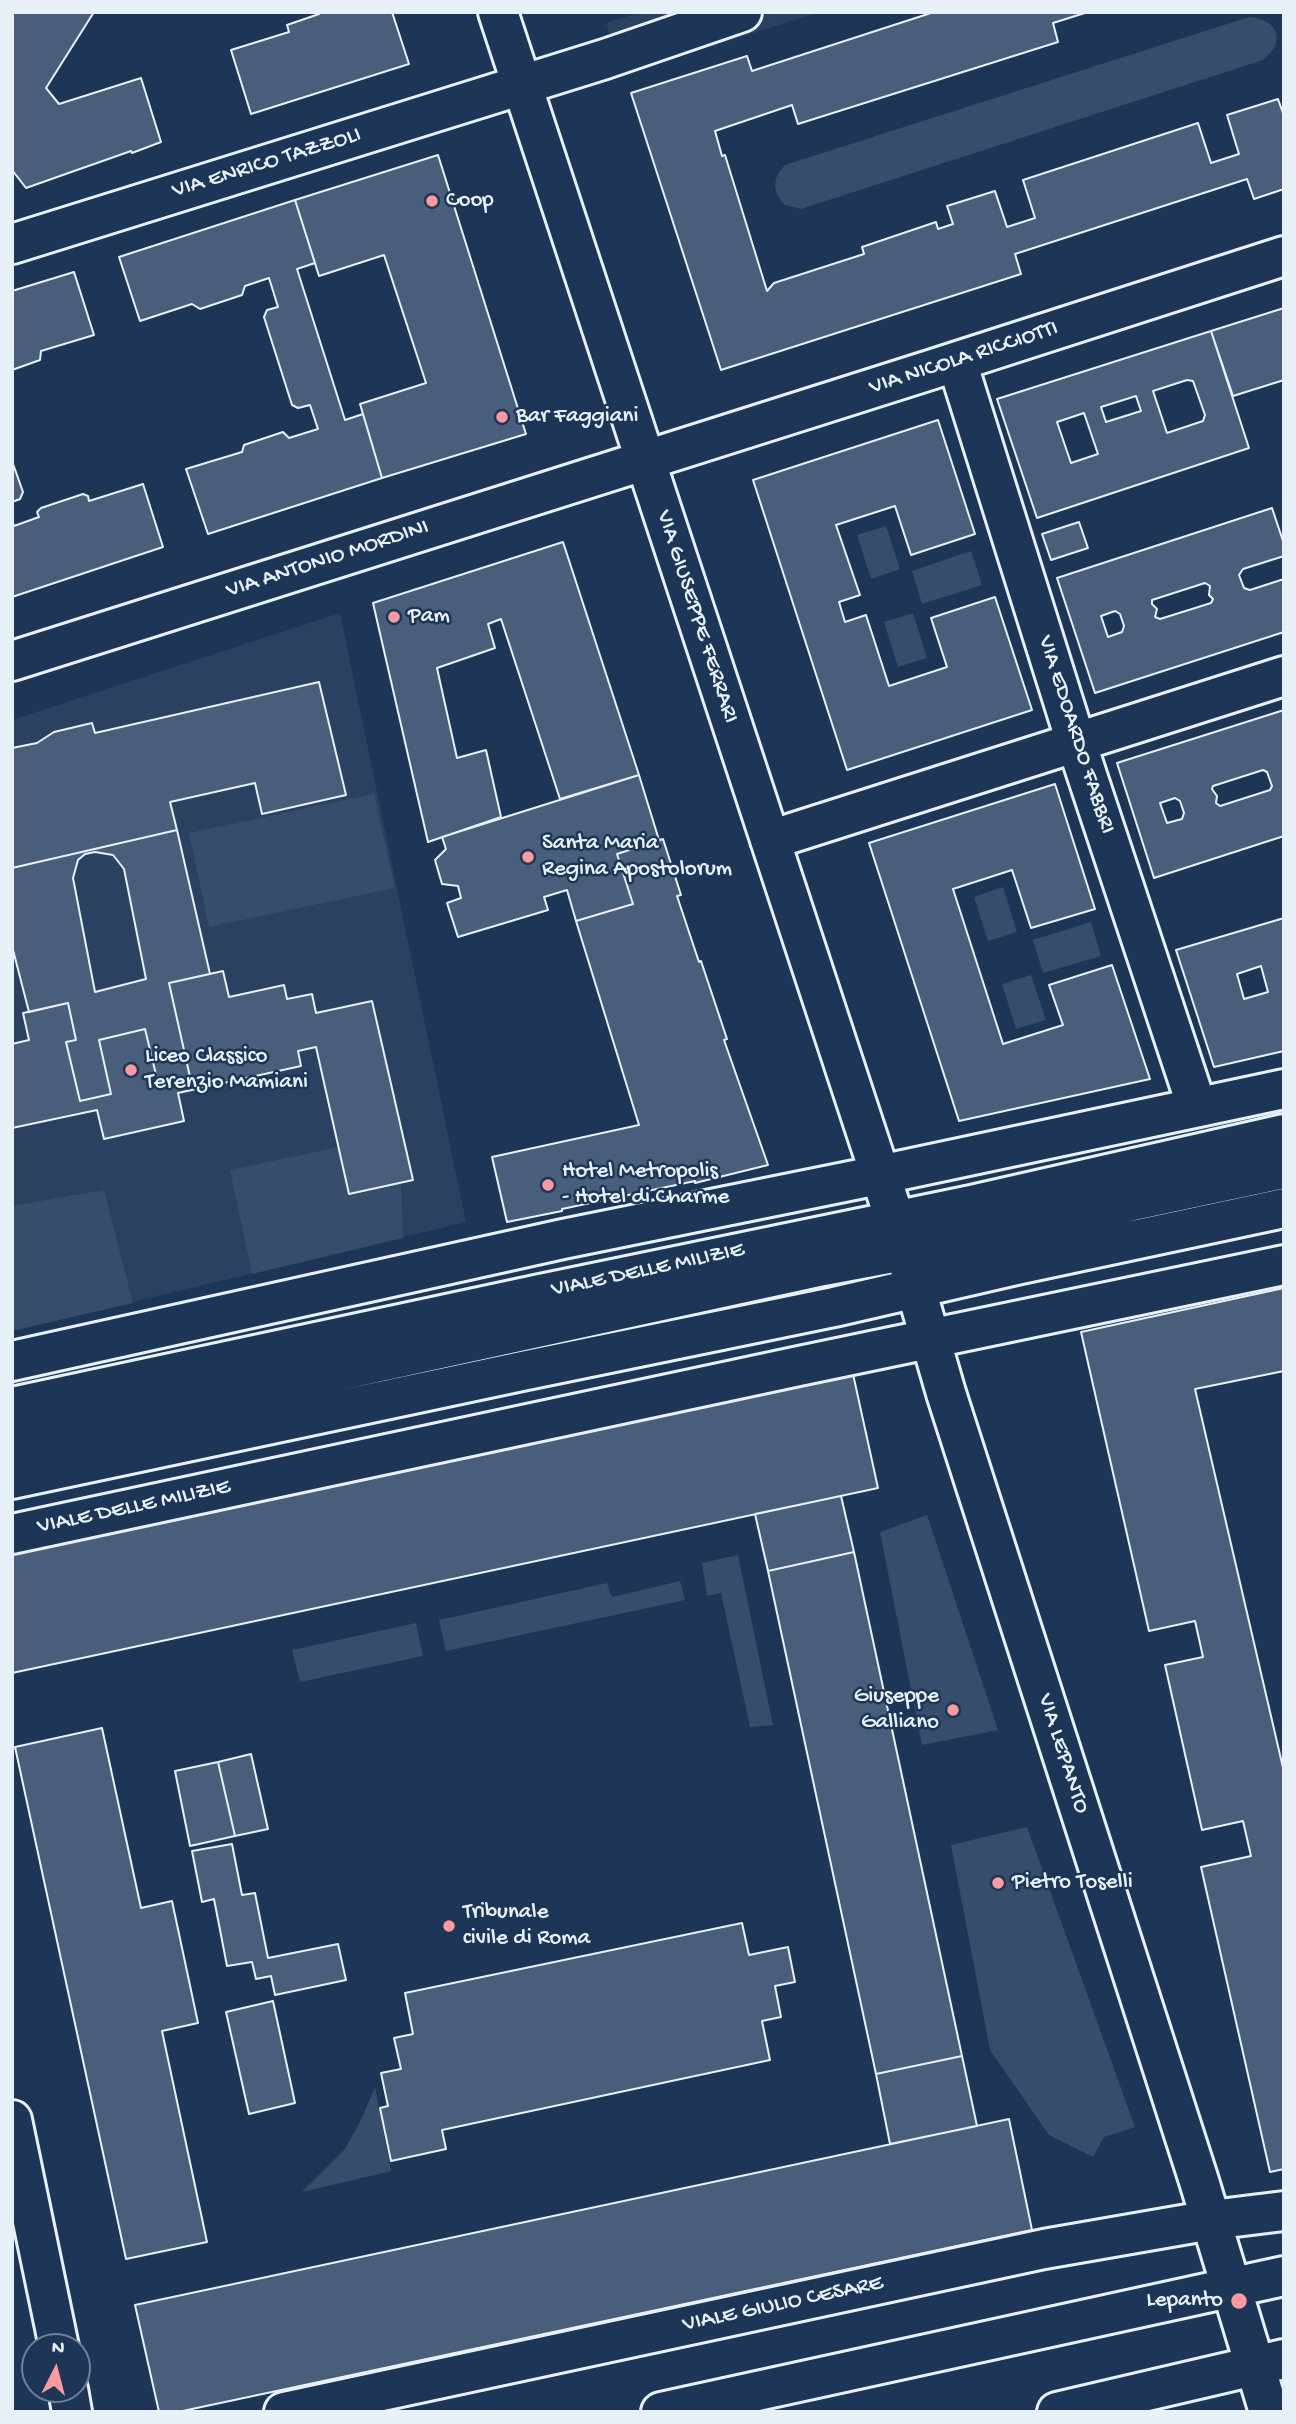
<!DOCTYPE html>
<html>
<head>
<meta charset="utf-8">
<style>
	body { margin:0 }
	#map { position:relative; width:1296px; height:2424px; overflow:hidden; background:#1d3557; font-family:"Gochi Hand",sans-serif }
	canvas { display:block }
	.frame { position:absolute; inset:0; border:14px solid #e8f1f8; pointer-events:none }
	.north { position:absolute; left:21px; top:2333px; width:70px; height:70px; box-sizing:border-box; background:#1d3557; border:2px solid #6e8097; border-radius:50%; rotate:6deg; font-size:19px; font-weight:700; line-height:28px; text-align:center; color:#e8f1f8 }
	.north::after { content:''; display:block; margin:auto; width:24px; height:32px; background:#ff9aa2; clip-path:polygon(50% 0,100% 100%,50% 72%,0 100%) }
</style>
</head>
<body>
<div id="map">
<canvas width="1296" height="2424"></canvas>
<div class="frame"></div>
<div class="north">N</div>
</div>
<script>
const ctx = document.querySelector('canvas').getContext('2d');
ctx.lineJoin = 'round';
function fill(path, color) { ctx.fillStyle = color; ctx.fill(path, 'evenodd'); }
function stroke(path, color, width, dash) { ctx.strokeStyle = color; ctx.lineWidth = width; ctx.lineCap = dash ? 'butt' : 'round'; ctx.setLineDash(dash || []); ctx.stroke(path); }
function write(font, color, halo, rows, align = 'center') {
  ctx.font = font + ' "Gochi Hand",sans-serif'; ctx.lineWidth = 5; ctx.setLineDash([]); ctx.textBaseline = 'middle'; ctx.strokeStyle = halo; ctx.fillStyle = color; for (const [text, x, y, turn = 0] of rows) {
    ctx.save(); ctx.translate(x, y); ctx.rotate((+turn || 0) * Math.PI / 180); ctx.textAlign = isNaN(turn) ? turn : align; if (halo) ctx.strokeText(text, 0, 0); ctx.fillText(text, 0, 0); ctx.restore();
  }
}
const built = new Path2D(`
	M 641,12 L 819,12 L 623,75 L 606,23 Z
	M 340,613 L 466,1222 L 12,1331 L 12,720 Z`);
const green = new Path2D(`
	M 1249,17 C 1278,19 1287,42 1263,60 L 801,209 L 785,205 C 772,192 772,178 785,165 Z
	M 886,526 L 900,569 L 871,579 L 857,535 Z
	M 971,551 L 982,585 L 922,604 L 912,571 Z
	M 913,613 L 927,658 L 898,667 L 884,622 Z
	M 374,794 L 395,888 L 209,927 L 189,833 Z
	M 1003,887 L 1017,932 L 988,941 L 974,897 Z
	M 1091,922 L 1101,956 L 1043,973 L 1033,940 Z
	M 1031,975 L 1046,1020 L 1016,1029 L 1002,984 Z
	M 338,1147 L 350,1194 L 401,1183 L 403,1238 L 252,1274 L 230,1170 Z
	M 104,1190 L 133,1303 L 12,1331 L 12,1206 Z
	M 927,1515 L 998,1730 L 922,1745 L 880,1532 Z
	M 738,1555 L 773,1725 L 750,1727 L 721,1593 L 707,1596 L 702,1563 Z
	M 680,1581 L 685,1600 L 446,1651 L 439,1620 L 607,1583 L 612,1597 Z
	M 416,1623 L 423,1656 L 300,1682 L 292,1650 Z
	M 1027,1827 L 1135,2127 L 1104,2137 L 1093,2157 L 1049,2135 L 990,2050 L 951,1845 Z
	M 375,2087 L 391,2171 L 302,2192 L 345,2149 L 362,2118 Z`);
const building = new Path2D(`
	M 13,12 L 94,12 L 46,88 L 59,104 L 141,78 L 161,142 L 132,153 L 131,151 L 26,188 L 12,170 Z
	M 318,12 L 392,12 L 409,64 L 251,114 L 231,50 L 289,32 L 287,25 L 319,14 Z
	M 934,12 L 1088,12 L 1053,23 L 1058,42 L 798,124 L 792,105 L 715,131 L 722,156 L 725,155 L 767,291 L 774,283 L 864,254 L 862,247 L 936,222 L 938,229 L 953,224 L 947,206 L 995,191 L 1007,227 L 1035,218 L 1023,180 L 1198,123 L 1211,163 L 1239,154 L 1227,115 L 1278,99 L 1284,116 L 1284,189 L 1254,199 L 1247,179 L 1015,254 L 1021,274 L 721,370 L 631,93 L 747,56 L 752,71 Z
	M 438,155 L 526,434 L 382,478 L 360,404 L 426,383 L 384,255 L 319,276 L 295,200 Z
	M 295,200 L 315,263 L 297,269 L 345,420 L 363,414 L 382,478 L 208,534 L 186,469 L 242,452 L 244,445 L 283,432 L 289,438 L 318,429 L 310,405 L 298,408 L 292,405 L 264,317 L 267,310 L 278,307 L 269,278 L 245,286 L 242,295 L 200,309 L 192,304 L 140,321 L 119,257 Z
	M 74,272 L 94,335 L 41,351 L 40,360 L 12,370 L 12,291 Z
	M 1284,308 L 1284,380 L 1233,396 L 1211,331 Z
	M 1211,331 L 1249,448 L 1037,518 L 997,399 ZM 1187,380 L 1193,381 L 1205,415 L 1203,421 L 1167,433 L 1153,391 ZM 1136,396 L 1141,411 L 1106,422 L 1101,407 ZM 1084,413 L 1098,454 L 1071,463 L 1057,422 Z
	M 938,420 L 975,534 L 911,555 L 895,506 L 836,525 L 860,595 L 839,602 L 845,622 L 866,615 L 889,686 L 947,667 L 931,618 L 995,597 L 1032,710 L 847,770 L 753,480 Z
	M 12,461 L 23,492 L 20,499 L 12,502 Z
	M 143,484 L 163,547 L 12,597 L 12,520 L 14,526 L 39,517 L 37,512 L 41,508 L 83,494 L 88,496 L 89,501 Z
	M 1272,508 L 1284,544 L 1284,556 L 1243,569 L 1239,575 L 1244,588 L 1250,590 L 1284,579 L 1284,632 L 1095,693 L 1057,578 ZM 1205,583 L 1210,586 L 1209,595 L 1213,599 L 1211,603 L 1160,619 L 1155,617 L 1157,609 L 1152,604 L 1152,600 ZM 1115,611 L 1120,614 L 1124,626 L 1122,632 L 1108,637 L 1101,616 Z
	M 1079,522 L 1088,548 L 1051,560 L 1042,534 Z
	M 563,542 L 639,775 L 560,799 L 501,619 L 488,624 L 495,648 L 437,668 L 457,758 L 486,750 L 501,817 L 428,842 L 373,603 Z
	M 319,682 L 346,795 L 262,814 L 255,783 L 170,802 L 177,830 L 12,868 L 12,748 L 37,743 L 54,732 L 92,723 L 95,733 Z
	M 1284,710 L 1284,836 L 1154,878 L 1117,763 ZM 1263,770 L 1267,772 L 1272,786 L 1270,790 L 1220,806 L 1216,803 L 1217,796 L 1212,789 L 1213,786 ZM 1175,798 L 1180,801 L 1184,813 L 1182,819 L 1167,823 L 1160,803 Z
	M 639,775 L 659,840 L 617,854 L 633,904 L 576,921 L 567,890 L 544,897 L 548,910 L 458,937 L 447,903 L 461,898 L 458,886 L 442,884 L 435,860 L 446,849 L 442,837 Z
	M 1055,784 L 1095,909 L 1031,928 L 1012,870 L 953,889 L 1003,1044 L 1063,1025 L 1049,985 L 1112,965 L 1150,1079 L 959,1121 L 869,843 Z
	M 177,830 L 210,974 L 169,983 L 190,1077 L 158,1083 L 145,1029 L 99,1040 L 111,1094 L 80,1101 L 66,1042 L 76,1040 L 68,1003 L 29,1012 L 12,946 L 12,868 ZM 95,852 L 113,855 L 124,869 L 146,979 L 95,992 L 73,878 L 78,860 L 85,854 Z
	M 663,839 L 681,895 L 677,896 L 699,962 L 701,961 L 727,1039 L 724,1040 L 768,1165 L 695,1183 L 695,1181 L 562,1209 L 562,1211 L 507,1222 L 492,1157 L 639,1125 L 576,921 L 633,904 L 617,854 Z
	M 1284,918 L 1284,1051 L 1214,1067 L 1176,950 ZM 1261,966 L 1268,992 L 1244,999 L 1237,974 Z
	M 223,971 L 229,997 L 284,985 L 287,999 L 312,994 L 316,1013 L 372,1001 L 413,1180 L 349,1194 L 316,1047 L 298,1051 L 301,1066 L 178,1093 L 184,1121 L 104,1139 L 97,1110 L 12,1128 L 12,1044 L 29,1040 L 23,1013 L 68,1003 L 76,1040 L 66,1042 L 80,1101 L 111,1094 L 99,1040 L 145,1029 L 158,1083 L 190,1077 L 169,983 Z
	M 1284,1288 L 1284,1371 L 1195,1389 L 1284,1772 L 1284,2169 L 1270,2172 L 1201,1867 L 1251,1856 L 1243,1821 L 1202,1830 L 1165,1665 L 1203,1657 L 1195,1621 L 1149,1631 L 1081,1332 Z
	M 853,1374 L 878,1488 L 12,1673 L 12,1553 Z
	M 841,1496 L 854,1552 L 768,1571 L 755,1514 Z
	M 854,1552 L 962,2056 L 876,2074 L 768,1571 Z
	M 102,1728 L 141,1908 L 172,1901 L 198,2023 L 162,2031 L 207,2242 L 126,2259 L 15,1747 Z
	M 251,1754 L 268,1829 L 235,1836 L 218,1762 Z
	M 218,1762 L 235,1836 L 190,1846 L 175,1771 Z
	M 232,1844 L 242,1895 L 255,1893 L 268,1958 L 338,1944 L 346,1980 L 275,1995 L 271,1976 L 256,1979 L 252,1962 L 227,1966 L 214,1899 L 202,1902 L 192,1851 Z
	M 742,1923 L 749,1955 L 788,1947 L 795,1982 L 775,1986 L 781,2017 L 762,2021 L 770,2060 L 442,2130 L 446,2149 L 391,2161 L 380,2108 L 388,2106 L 381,2073 L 401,2069 L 394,2038 L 413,2034 L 405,1993 Z
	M 273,2001 L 295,2103 L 249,2114 L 226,2012 Z
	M 962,2056 L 977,2126 L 890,2144 L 876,2074 Z
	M 1009,2119 L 1032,2230 L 178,2412 L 159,2412 L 135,2305 Z`);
const minor = new Path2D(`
	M 498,12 L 902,1241 L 946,1393 L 1199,2181 L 1269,2412
	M 12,244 L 605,59 L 742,12
	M 957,362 L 1076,742 L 1197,1107
	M 12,661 C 436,525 861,394 1284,256
	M 770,840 L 1284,676
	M 12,1361 L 563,1239 L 879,1175 L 1284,1089
	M 12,1407 L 540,1294 L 971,1205 L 1284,1134
	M 12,1442 L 823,1266 L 1005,1232 L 1133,1201 L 1284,1169
	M 12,1479 L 522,1371 L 834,1307 L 1016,1265 L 1284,1208
	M 12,1534 L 799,1366 L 1284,1265
	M 12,2120 L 59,2347
	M 68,2389 L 72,2412
	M 284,2412 L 1044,2249 L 1211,2220 L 1284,2211
	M 661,2412 L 1284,2276
	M 1057,2412 L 1284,2359`);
const markers = [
	[432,201,7,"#ff9aa2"],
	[502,417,7,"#ff9aa2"],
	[394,617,7,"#ff9aa2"],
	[528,857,7,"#ff9aa2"],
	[131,1070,7,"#ff9aa2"],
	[548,1185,7,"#ff9aa2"],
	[953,1710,7,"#ff9aa2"],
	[998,1883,7,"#ff9aa2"],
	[449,1926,7,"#ff9aa2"],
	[1239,2301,9,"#ff9aa2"]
];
const streetNames = [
	["VIA ENRICO TAZZOLI",267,164,-17],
	["VIA NICOLA RICCIOTTI",964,359,-18],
	["VIA ANTONIO MORDINI",328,560,-18],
	["VIA GIUSEPPE FERRARI",696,617,72],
	["VIA EDOARDO FABBRI",1075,735,72],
	["VIALE DELLE MILIZIE",648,1271,-12],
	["VIALE DELLE MILIZIE",134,1508,-12],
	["VIA LEPANTO",1062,1754,72],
	["VIALE GIULIO CESARE",783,2305,-12]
];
const poiNames = [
	["Coop",446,201],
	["Bar Faggiani",516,417],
	["Pam",408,617],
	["Santa Maria",542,844],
	["Regina Apostolorum",542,870],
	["Liceo Classico",145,1057],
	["Terenzio Mamiani",145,1083],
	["Hotel Metropolis",562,1172],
	["- Hotel di Charme",562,1198],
	["Giuseppe",939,1697,"right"],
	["Galliano",939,1723,"right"],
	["Pietro Toselli",1012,1883],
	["Tribunale",463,1913],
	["civile di Roma",463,1939],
	["Lepanto",1223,2301,"right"]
];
fill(built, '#2a4162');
fill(green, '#374d6c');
fill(building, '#495e7a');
stroke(building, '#e8f1f8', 2);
stroke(minor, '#e8f1f8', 44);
stroke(minor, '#1d3557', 38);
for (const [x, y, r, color] of markers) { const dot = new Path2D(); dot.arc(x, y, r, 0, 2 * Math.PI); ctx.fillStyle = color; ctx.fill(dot); stroke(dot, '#1d3557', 2.5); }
write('23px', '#e8f1f8', '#1d3557', streetNames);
write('23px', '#e8f1f8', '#1d3557', poiNames, 'left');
</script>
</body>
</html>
